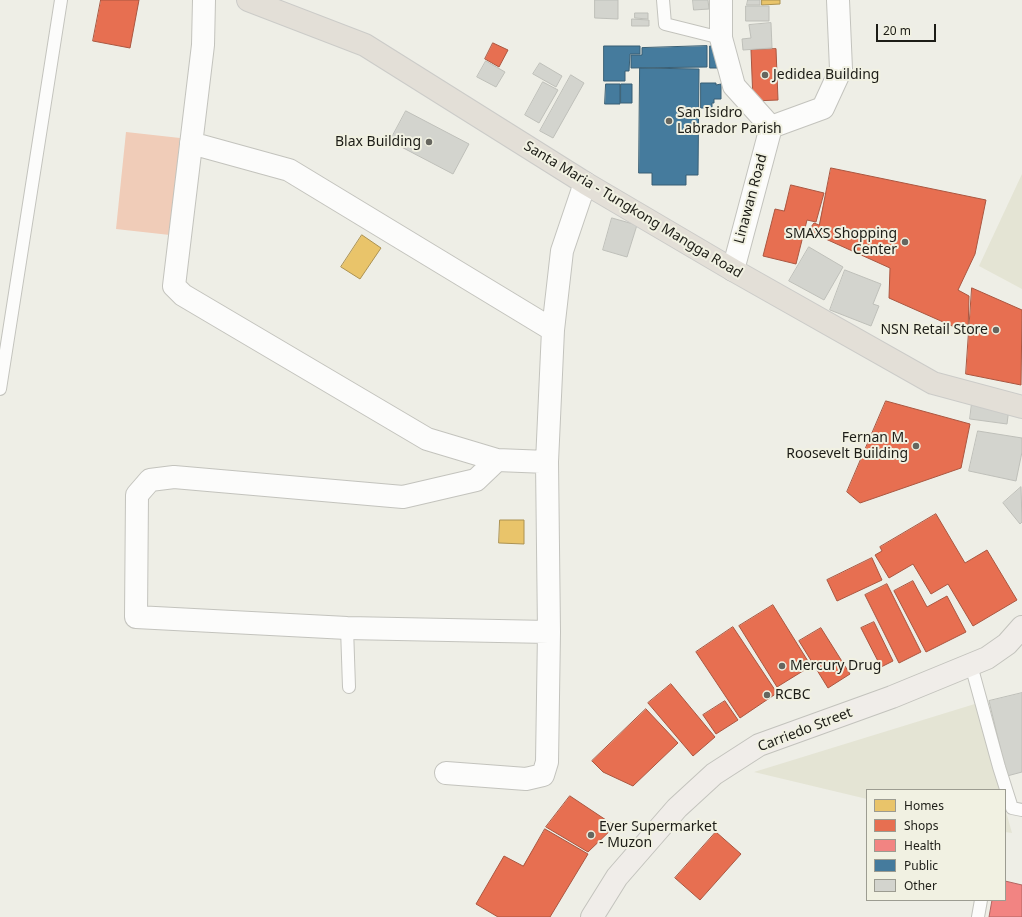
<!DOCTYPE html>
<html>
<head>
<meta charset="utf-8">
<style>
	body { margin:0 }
	#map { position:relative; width:1022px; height:917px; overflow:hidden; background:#eeeee6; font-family:"Noto Sans",sans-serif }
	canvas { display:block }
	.legend { position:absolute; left:866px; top:789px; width:140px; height:112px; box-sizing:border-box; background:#f1f1e2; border:1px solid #9c9c91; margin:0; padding:5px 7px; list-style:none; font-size:12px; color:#1d1d17 }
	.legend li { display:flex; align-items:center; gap:8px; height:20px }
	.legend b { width:20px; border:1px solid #9c9c91 }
	.scale { position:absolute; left:876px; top:24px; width:60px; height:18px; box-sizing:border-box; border:2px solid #1d1d17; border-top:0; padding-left:5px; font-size:12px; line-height:14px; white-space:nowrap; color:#1d1d17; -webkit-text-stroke:3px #f1f1e2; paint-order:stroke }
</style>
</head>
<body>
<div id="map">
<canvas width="1022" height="917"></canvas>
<ul class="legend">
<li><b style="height:11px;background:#e9c46a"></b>Homes</li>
<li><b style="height:11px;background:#e76f51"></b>Shops</li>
<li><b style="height:11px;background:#f28482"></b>Health</li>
<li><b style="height:11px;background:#457b9d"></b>Public</li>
<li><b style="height:11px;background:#d3d4ce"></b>Other</li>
</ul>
<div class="scale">20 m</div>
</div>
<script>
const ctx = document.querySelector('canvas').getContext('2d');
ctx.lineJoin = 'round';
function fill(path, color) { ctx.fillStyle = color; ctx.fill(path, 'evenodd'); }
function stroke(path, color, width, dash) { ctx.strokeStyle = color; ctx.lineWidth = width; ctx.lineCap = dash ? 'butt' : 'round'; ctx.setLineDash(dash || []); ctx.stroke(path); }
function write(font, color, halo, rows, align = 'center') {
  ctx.font = font + ' "Noto Sans",sans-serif'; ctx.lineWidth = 4; ctx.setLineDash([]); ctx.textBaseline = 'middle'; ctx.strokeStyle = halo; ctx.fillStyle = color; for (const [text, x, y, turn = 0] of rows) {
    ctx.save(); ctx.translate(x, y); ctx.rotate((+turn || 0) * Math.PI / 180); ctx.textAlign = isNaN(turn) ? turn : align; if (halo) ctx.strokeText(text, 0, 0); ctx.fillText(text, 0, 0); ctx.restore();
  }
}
const built = new Path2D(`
	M 1022,174 L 1022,289 L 979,266 Z
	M 978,703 L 1001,790 L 867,790 L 867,799 L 754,772 Z
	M 1005,808 L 1012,833 L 1005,832 Z`);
const green = new Path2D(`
	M 126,132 L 180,138 L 170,235 L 116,229 Z`);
const homes = new Path2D(`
	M 762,0 L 780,0 L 780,4 L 762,5 Z
	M 362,235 L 381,248 L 360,279 L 341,267 Z
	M 500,520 L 524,520 L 524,544 L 499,543 Z`);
const shops = new Path2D(`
	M 101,0 L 139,0 L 130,48 L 93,41 Z
	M 493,43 L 508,50 L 499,67 L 485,59 Z
	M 776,49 L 778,100 L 753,101 L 751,50 Z
	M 831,168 L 986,200 L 975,254 L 958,290 L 969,296 L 968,333 L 889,298 L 890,268 L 808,231 L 814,223 L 819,225 Z
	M 791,185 L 824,193 L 816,222 L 807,220 L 796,264 L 763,256 L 775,209 L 784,211 Z
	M 972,288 L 1022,310 L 1021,385 L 966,374 Z
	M 886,401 L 970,424 L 961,468 L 860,503 L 847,492 Z
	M 936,514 L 965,563 L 987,550 L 1017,600 L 973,626 L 948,584 L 931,594 L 913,564 L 889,578 L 875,555 L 882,551 L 880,547 Z
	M 872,558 L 882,580 L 837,601 L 827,580 Z
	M 913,581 L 927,607 L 947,596 L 966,632 L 926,652 L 894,591 Z
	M 887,584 L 921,652 L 899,663 L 865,595 Z
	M 773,605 L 811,666 L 777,687 L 739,626 Z
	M 874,622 L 893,661 L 881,667 L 861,628 Z
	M 733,627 L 777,693 L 740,718 L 696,652 Z
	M 821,628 L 850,674 L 828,688 L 799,641 Z
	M 671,684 L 715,737 L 693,756 L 648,703 Z
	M 725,701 L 738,720 L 716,734 L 703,715 Z
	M 646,709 L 678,743 L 633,786 L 603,772 L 592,761 Z
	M 570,796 L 615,826 L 588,852 L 546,827 Z
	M 545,829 L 588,854 L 550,917 L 498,917 L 476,904 L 504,856 L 523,866 Z
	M 716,832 L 741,854 L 700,900 L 675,878 Z`);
const health = new Path2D(`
	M 1005,881 L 1022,885 L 1022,917 L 989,917 L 992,900 L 1005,900 Z`);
const public = new Path2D(`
	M 604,46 L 640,46 L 640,54 L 630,54 L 629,71 L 625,71 L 625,81 L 604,81 Z
	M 707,46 L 707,67 L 631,68 L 631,55 L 642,55 L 642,48 Z
	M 710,46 L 718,46 L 718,68 L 710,68 Z
	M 640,68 L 699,69 L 698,175 L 686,175 L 686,185 L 652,185 L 652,173 L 639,173 Z
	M 701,83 L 716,83 L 716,85 L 721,84 L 721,99 L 714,99 L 714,103 L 712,103 L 712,108 L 701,108 Z
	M 606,84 L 620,84 L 620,104 L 605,104 Z
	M 621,84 L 632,84 L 632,103 L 621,103 Z`);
const building = new Path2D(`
	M 595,0 L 618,0 L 618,19 L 595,18 Z
	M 693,0 L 708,0 L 709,9 L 694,10 Z
	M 748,0 L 760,0 L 760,5 L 747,5 Z
	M 746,6 L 769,6 L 769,21 L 746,21 Z
	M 635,13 L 648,13 L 648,19 L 635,18 Z
	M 632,19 L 649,20 L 649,26 L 632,26 Z
	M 771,23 L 772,48 L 743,50 L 742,39 L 751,38 L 749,25 Z
	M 486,61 L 505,72 L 496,87 L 477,77 Z
	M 540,63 L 562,76 L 556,87 L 533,74 Z
	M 571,75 L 584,83 L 553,138 L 540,131 Z
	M 543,82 L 558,90 L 539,123 L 525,115 Z
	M 406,111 L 469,144 L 453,174 L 390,141 Z
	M 612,218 L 637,225 L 627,257 L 603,250 Z
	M 809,247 L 843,267 L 824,300 L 789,281 Z
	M 845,270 L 881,284 L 873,304 L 879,306 L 871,326 L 830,310 Z
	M 972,403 L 1009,408 L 1007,424 L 970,419 Z
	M 978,431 L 1022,438 L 1022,452 L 1016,481 L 969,471 Z
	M 1021,487 L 1022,522 L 1020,524 L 1003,503 Z
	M 1022,693 L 1022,772 L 1007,776 L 989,701 Z`);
const service = new Path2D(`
	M 663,0 L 665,24 L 721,38
	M 0,389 L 61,0
	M 347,628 L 349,687
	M 971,665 L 999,767 L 1012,808 L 1022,810
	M 978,917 L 981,900`);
const minor = new Path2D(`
	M 204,0 L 203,45 L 174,286 L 183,295 L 427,439 L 497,460 L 547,462
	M 771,127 L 823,108 L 841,69 L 838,0
	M 191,143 L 289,170 L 553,330
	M 497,460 L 476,480 L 403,497 L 174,477 L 150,480 L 137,495 L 136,617 L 347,628 L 549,632
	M 446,773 L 526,779 L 543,775 L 547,762 L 549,632 L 547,462 L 553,330 L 562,251 L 585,183`);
const tertiary = new Path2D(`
	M 721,0 L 721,38 L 734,86 L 771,127 L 733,270`);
const secondary = new Path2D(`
	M 592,917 L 617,877 L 677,808 L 714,774 L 759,745 L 892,697 L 987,658 L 1007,644 L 1022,627`);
const primary = new Path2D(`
	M 248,0 L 365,45 L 585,183 L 733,270 L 933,383 L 1022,407`);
const markers = [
	[765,75,4,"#66665f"],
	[669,121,4,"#66665f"],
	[429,142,4,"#66665f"],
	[905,242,4,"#66665f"],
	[996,330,4,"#66665f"],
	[916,446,4,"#66665f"],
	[782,666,4,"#66665f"],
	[767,695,4,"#66665f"],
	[591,835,4,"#66665f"]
];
const poiNames = [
	["Jedidea Building",773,75],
	["San Isidro",677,113],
	["Labrador Parish",677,129],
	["Blax Building",421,142,"right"],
	["SMAXS Shopping",897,234,"right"],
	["Center",897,250,"right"],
	["NSN Retail Store",988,330,"right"],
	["Fernan M.",908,438,"right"],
	["Roosevelt Building",908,454,"right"],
	["Mercury Drug",790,666],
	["RCBC",775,695],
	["Ever Supermarket",599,827],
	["- Muzon",599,843]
];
const streetNames = [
	["Linawan Road",751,199,-75],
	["Santa Maria - Tungkong Mangga Road",633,210,31],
	["Carriedo Street",805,730,-21]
];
fill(built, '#e4e4d4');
fill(green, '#f0ccb8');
fill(homes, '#e9c46a');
stroke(homes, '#ac9251', 1);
fill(shops, '#e76f51');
stroke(shops, '#aa5640', 1);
fill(health, '#f28482');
stroke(health, '#b26562', 1);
fill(public, '#457b9d');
stroke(public, '#395f75', 1);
fill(building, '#d3d4ce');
stroke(building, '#bebfb9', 1);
stroke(service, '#c3c3bd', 14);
stroke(minor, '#c3c3bd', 24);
stroke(tertiary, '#c3c3bd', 24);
stroke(secondary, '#c3c3bd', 24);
stroke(primary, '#cbcbc8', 24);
stroke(service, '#fcfcfb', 12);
stroke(minor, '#fcfcfb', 22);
stroke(tertiary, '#fcfcfb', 22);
stroke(secondary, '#f0ede9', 22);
stroke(primary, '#e3dfd7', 22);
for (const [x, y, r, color] of markers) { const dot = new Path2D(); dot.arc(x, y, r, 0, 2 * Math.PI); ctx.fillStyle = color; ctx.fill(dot); stroke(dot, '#f1f1e2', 1.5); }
write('14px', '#1d1d17', '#f1f1e2', poiNames, 'left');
write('14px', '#1d1d17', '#f1f1e2', streetNames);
</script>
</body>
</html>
